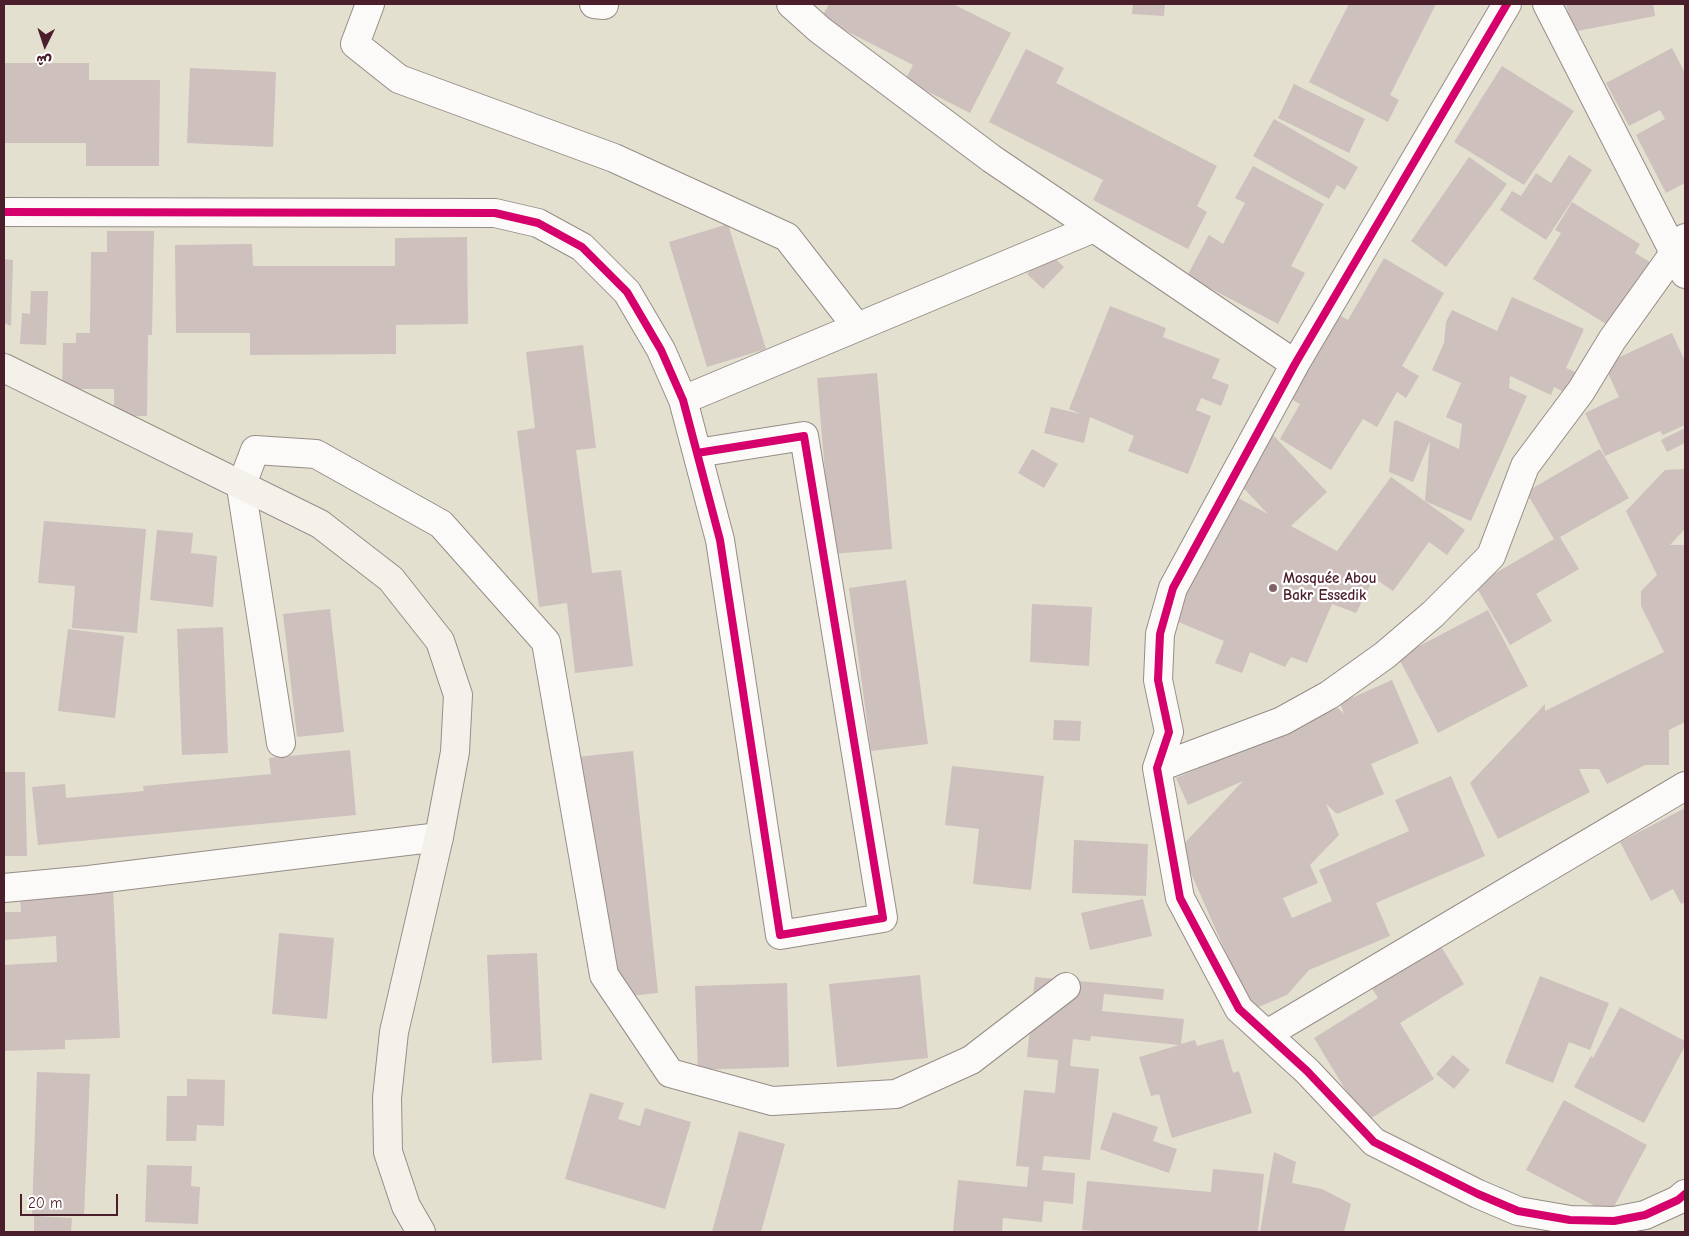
<!DOCTYPE html>
<html>
<head>
<meta charset="utf-8">
<style>
	body { margin:0 }
	#map { position:relative; width:1689px; height:1236px; overflow:hidden; background:#e4e0d0; font-family:"Comic Neue","Playpen Sans Arabic",sans-serif }
	canvas { display:block }
	.frame { position:absolute; inset:0; border:5px solid #4a1f2b; pointer-events:none }
	.north { position:absolute; left:20px; top:20px; width:50px; height:50px; -webkit-text-stroke:4px #fff; paint-order:stroke; rotate:184deg; font-size:14px; font-weight:700; line-height:20px; text-align:center; color:#4a1f2b }
	.north::after { content:''; display:block; margin:auto; width:18px; height:22px; background:#4a1f2b; clip-path:polygon(50% 0,100% 100%,50% 72%,0 100%) }
	.scale { position:absolute; left:20px; top:1194px; width:98px; height:22px; box-sizing:border-box; border:2px solid #4a1f2b; border-top:0; padding-left:6px; font-size:15px; line-height:18px; white-space:nowrap; color:#4a1f2b; -webkit-text-stroke:4px #fff; paint-order:stroke }
</style>
</head>
<body>
<div id="map">
<canvas width="1689" height="1236"></canvas>
<div class="frame"></div>
<div class="north">ش</div>
<div class="scale">20 m</div>
</div>
<script>
const ctx = document.querySelector('canvas').getContext('2d');
ctx.lineJoin = 'round';
function fill(path, color) { ctx.fillStyle = color; ctx.fill(path, 'evenodd'); }
function stroke(path, color, width, dash) { ctx.strokeStyle = color; ctx.lineWidth = width; ctx.lineCap = dash ? 'butt' : 'round'; ctx.setLineDash(dash || []); ctx.stroke(path); }
function write(font, color, halo, rows, align = 'center') {
  ctx.font = font + ' "Comic Neue",sans-serif'; ctx.lineWidth = 4.5; ctx.setLineDash([]); ctx.textBaseline = 'middle'; ctx.strokeStyle = halo; ctx.fillStyle = color; for (const [text, x, y, turn = 0] of rows) {
    ctx.save(); ctx.translate(x, y); ctx.rotate((+turn || 0) * Math.PI / 180); ctx.textAlign = isNaN(turn) ? turn : align; if (halo) ctx.strokeText(text, 0, 0); ctx.fillText(text, 0, 0); ctx.restore();
  }
}
const building = new Path2D(`
	M 829,4 L 953,4 L 1011,33 L 970,113 L 905,80 L 913,65 L 821,18 Z
	M 1133,4 L 1165,4 L 1164,16 L 1132,14 Z
	M 1349,4 L 1436,4 L 1390,95 L 1399,100 L 1388,122 L 1309,82 Z
	M 1566,4 L 1653,4 L 1655,16 L 1572,32 Z
	M 1672,48 L 1685,73 L 1685,183 L 1666,193 L 1636,135 L 1665,119 L 1660,110 L 1629,126 L 1606,83 Z
	M 1026,49 L 1064,68 L 1056,83 L 1217,166 L 1197,206 L 1207,212 L 1188,249 L 1093,200 L 1103,180 L 989,122 Z
	M 4,63 L 89,63 L 89,80 L 160,80 L 159,166 L 86,166 L 86,143 L 4,143 Z
	M 1502,66 L 1574,111 L 1524,185 L 1454,142 Z
	M 190,68 L 276,72 L 273,147 L 187,143 Z
	M 1294,84 L 1365,119 L 1349,153 L 1278,118 Z
	M 1274,119 L 1358,167 L 1345,190 L 1337,185 L 1329,199 L 1253,156 Z
	M 1569,155 L 1592,170 L 1546,240 L 1500,210 L 1512,191 L 1521,196 L 1536,173 L 1551,183 Z
	M 1469,157 L 1507,184 L 1446,267 L 1411,241 Z
	M 1253,166 L 1324,204 L 1291,266 L 1305,273 L 1278,324 L 1187,276 L 1209,235 L 1223,244 L 1245,203 L 1235,198 Z
	M 1572,202 L 1640,244 L 1635,253 L 1650,262 L 1611,327 L 1533,279 L 1561,233 L 1555,230 Z
	M 728,224 L 766,349 L 707,367 L 669,242 Z
	M 107,231 L 154,231 L 152,335 L 148,335 L 147,416 L 114,416 L 114,389 L 62,389 L 63,343 L 76,343 L 76,333 L 90,333 L 91,252 L 107,252 Z
	M 467,237 L 468,324 L 396,325 L 396,354 L 250,355 L 250,333 L 176,333 L 175,245 L 252,244 L 253,266 L 395,266 L 395,238 Z
	M 1048,252 L 1064,267 L 1043,289 L 1027,274 Z
	M 1384,258 L 1444,293 L 1402,366 L 1419,376 L 1406,398 L 1397,392 L 1377,427 L 1363,419 L 1331,470 L 1280,439 L 1300,404 L 1282,394 L 1331,310 L 1348,320 Z
	M 4,259 L 13,260 L 11,326 L 4,323 Z
	M 31,291 L 48,291 L 46,345 L 20,344 L 22,313 L 30,314 Z
	M 1512,297 L 1584,329 L 1566,368 L 1582,375 L 1572,396 L 1554,387 L 1551,395 L 1510,376 L 1509,388 L 1527,396 L 1471,521 L 1425,501 L 1430,441 L 1413,482 L 1389,472 L 1394,422 L 1396,420 L 1459,449 L 1462,424 L 1446,417 L 1461,383 L 1432,370 L 1444,343 L 1446,322 L 1452,310 L 1497,331 Z
	M 1110,306 L 1166,328 L 1163,337 L 1220,359 L 1212,378 L 1229,385 L 1221,406 L 1201,398 L 1196,410 L 1211,416 L 1188,474 L 1128,451 L 1134,436 L 1090,417 L 1084,443 L 1044,433 L 1051,407 L 1081,414 L 1069,409 Z
	M 1672,333 L 1685,361 L 1685,425 L 1663,435 L 1660,431 L 1605,456 L 1585,413 L 1619,397 L 1604,364 Z
	M 583,345 L 596,448 L 576,450 L 592,573 L 621,570 L 633,666 L 575,673 L 567,603 L 539,607 L 517,431 L 535,428 L 526,352 Z
	M 877,373 L 892,549 L 832,554 L 817,378 Z
	M 1685,428 L 1685,443 L 1667,452 L 1661,440 Z
	M 1273,435 L 1327,492 L 1291,526 L 1337,551 L 1391,477 L 1465,530 L 1447,555 L 1429,542 L 1393,591 L 1374,578 L 1356,613 L 1332,604 L 1307,663 L 1291,657 L 1285,667 L 1250,652 L 1242,673 L 1215,663 L 1224,641 L 1164,616 L 1225,491 L 1268,514 L 1230,474 Z
	M 1032,449 L 1058,464 L 1044,488 L 1018,473 Z
	M 1600,449 L 1629,498 L 1560,537 L 1579,569 L 1536,594 L 1552,621 L 1510,645 L 1475,585 L 1554,539 L 1526,492 Z
	M 1685,469 L 1685,529 L 1670,545 L 1685,545 L 1685,722 L 1669,730 L 1669,765 L 1645,765 L 1607,784 L 1599,769 L 1579,769 L 1590,792 L 1498,839 L 1470,783 L 1545,704 L 1545,711 L 1664,652 L 1641,606 L 1641,591 L 1657,575 L 1626,511 L 1665,470 Z
	M 44,521 L 146,529 L 137,633 L 72,628 L 75,586 L 38,583 Z
	M 157,530 L 193,533 L 191,553 L 217,556 L 213,607 L 150,600 Z
	M 906,580 L 928,744 L 871,751 L 849,588 Z
	M 1032,604 L 1092,607 L 1089,666 L 1030,662 Z
	M 330,609 L 344,732 L 297,737 L 283,614 Z
	M 1488,610 L 1528,686 L 1438,733 L 1398,657 Z
	M 223,627 L 228,753 L 182,755 L 177,629 Z
	M 68,629 L 124,636 L 115,718 L 58,711 Z
	M 1392,680 L 1419,743 L 1371,764 L 1384,794 L 1337,814 L 1326,804 L 1339,835 L 1310,865 L 1318,883 L 1283,898 L 1292,918 L 1332,901 L 1319,870 L 1409,831 L 1395,800 L 1451,776 L 1485,856 L 1376,903 L 1390,936 L 1309,970 L 1287,995 L 1251,1010 L 1180,848 L 1243,781 L 1188,805 L 1176,778 L 1338,708 L 1344,714 L 1340,703 Z
	M 1054,720 L 1081,721 L 1080,741 L 1053,740 Z
	M 350,750 L 356,815 L 38,845 L 32,787 L 65,784 L 66,798 L 144,791 L 143,786 L 271,774 L 269,758 Z
	M 633,751 L 658,993 L 603,999 L 576,757 Z
	M 952,766 L 1044,776 L 1031,890 L 973,884 L 979,829 L 945,825 Z
	M 4,772 L 25,772 L 27,856 L 4,856 Z
	M 1685,808 L 1685,902 L 1681,904 L 1673,889 L 1651,901 L 1620,842 Z
	M 1074,840 L 1148,844 L 1146,896 L 1072,893 Z
	M 113,889 L 120,1038 L 65,1040 L 65,1049 L 4,1051 L 4,965 L 57,962 L 56,936 L 4,940 L 4,912 L 21,912 L 20,893 Z
	M 1143,899 L 1152,936 L 1090,950 L 1081,913 Z
	M 279,933 L 334,938 L 327,1019 L 272,1014 Z
	M 1437,940 L 1464,984 L 1400,1023 L 1434,1079 L 1365,1122 L 1314,1038 L 1378,998 L 1368,982 Z
	M 537,953 L 542,1060 L 492,1063 L 487,955 Z
	M 920,975 L 928,1058 L 837,1067 L 829,984 Z
	M 1540,976 L 1609,1003 L 1590,1050 L 1569,1042 L 1553,1083 L 1505,1063 Z
	M 1035,977 L 1164,989 L 1163,1000 L 1104,994 L 1102,1011 L 1184,1019 L 1181,1044 L 1195,1040 L 1197,1046 L 1223,1039 L 1233,1073 L 1239,1071 L 1252,1113 L 1172,1138 L 1159,1094 L 1151,1096 L 1139,1057 L 1179,1045 L 1091,1036 L 1090,1041 L 1073,1039 L 1070,1066 L 1099,1069 L 1090,1160 L 1044,1156 L 1042,1170 L 1075,1173 L 1073,1204 L 1044,1201 L 1042,1222 L 1003,1218 L 1002,1232 L 953,1232 L 958,1180 L 1027,1187 L 1029,1167 L 1016,1166 L 1024,1090 L 1055,1093 L 1058,1060 L 1027,1057 Z
	M 787,983 L 789,1067 L 698,1070 L 695,986 Z
	M 1620,1007 L 1685,1041 L 1685,1046 L 1644,1123 L 1574,1087 L 1591,1056 L 1593,1058 Z
	M 1453,1055 L 1470,1070 L 1454,1089 L 1436,1074 Z
	M 37,1072 L 90,1074 L 84,1216 L 32,1214 Z
	M 187,1079 L 225,1080 L 224,1126 L 197,1125 L 196,1141 L 166,1141 L 167,1096 L 187,1096 Z
	M 590,1093 L 624,1103 L 618,1119 L 640,1126 L 645,1108 L 691,1122 L 665,1209 L 565,1179 Z
	M 1564,1100 L 1647,1145 L 1610,1214 L 1526,1170 Z
	M 1113,1112 L 1158,1127 L 1153,1141 L 1177,1149 L 1169,1173 L 1100,1149 Z
	M 739,1131 L 785,1144 L 761,1232 L 712,1232 Z
	M 1274,1152 L 1296,1162 L 1292,1183 L 1322,1189 L 1351,1204 L 1344,1232 L 1260,1232 Z
	M 147,1165 L 192,1166 L 191,1186 L 200,1187 L 198,1224 L 145,1222 Z
	M 1213,1169 L 1264,1174 L 1258,1232 L 1110,1232 L 1082,1230 L 1087,1181 L 1211,1192 Z
	M 34,1216 L 72,1218 L 71,1232 L 34,1232 Z`);
const street = new Path2D(`
	M 370,4 L 355,44 L 399,79 L 614,158 L 787,237 L 857,327
	M 594,4 L 604,5
	M 791,4 L 820,30 L 992,159 L 1295,364
	M 1507,4 L 1295,364 L 1173,588 L 1160,634 L 1158,680 L 1169,732 L 1157,768 L 1180,898 L 1239,1009 L 1307,1071 L 1374,1142 L 1478,1194 L 1518,1211 L 1570,1220 L 1614,1221 L 1645,1215 L 1678,1200 L 1685,1194
	M 1547,4 L 1685,274
	M 4,212 L 495,213 L 538,223 L 582,247 L 627,292 L 661,350 L 683,400 L 720,540 L 780,935 L 883,918 L 804,436 L 697,453
	M 683,400 L 1094,228
	M 281,743 L 241,487 L 255,450 L 316,454 L 441,524 L 546,642 L 604,975 L 670,1073 L 772,1101 L 896,1094 L 971,1060 L 1066,987
	M 1157,768 L 1282,721 L 1329,695 L 1385,655 L 1433,614 L 1491,556 L 1525,466 L 1581,391 L 1612,340 L 1685,238
	M 4,888 L 89,880 L 439,837
	M 1267,1034 L 1685,786`);
const secondary = new Path2D(`
	M 4,368 L 320,524 L 391,579 L 440,641 L 458,695 L 455,752 L 439,837 L 394,1032 L 387,1098 L 388,1152 L 406,1206 L 421,1232`);
const cycleway = new Path2D(`
	M 1507,4 L 1295,364 L 1173,588 L 1160,634 L 1158,680 L 1169,732 L 1157,768 L 1180,898 L 1239,1009 L 1307,1071 L 1374,1142 L 1478,1194 L 1518,1211 L 1570,1220 L 1614,1221 L 1645,1215 L 1678,1200 L 1685,1194
	M 4,212 L 495,213 L 538,223 L 582,247 L 627,292 L 661,350 L 683,400 L 720,540 L 780,935 L 883,918 L 804,436 L 697,453`);
const markers = [
	[1273,588,5,"#806365"]
];
const poiNames = [
	["Mosquée Abou",1283,579],
	["Bakr Essedik",1283,596]
];
fill(building, '#cdc0bd');
stroke(street, '#968d87', 30);
stroke(secondary, '#968d87', 30);
stroke(street, '#fbfaf8', 28);
stroke(secondary, '#f4f1ea', 28);
stroke(cycleway, '#d6006c', 8);
for (const [x, y, r, color] of markers) { const dot = new Path2D(); dot.arc(x, y, r, 0, 2 * Math.PI); ctx.fillStyle = color; ctx.fill(dot); stroke(dot, '#fff', 2); }
write('bold 15px', '#4a1f2b', '#fff', poiNames, 'left');
</script>
</body>
</html>
